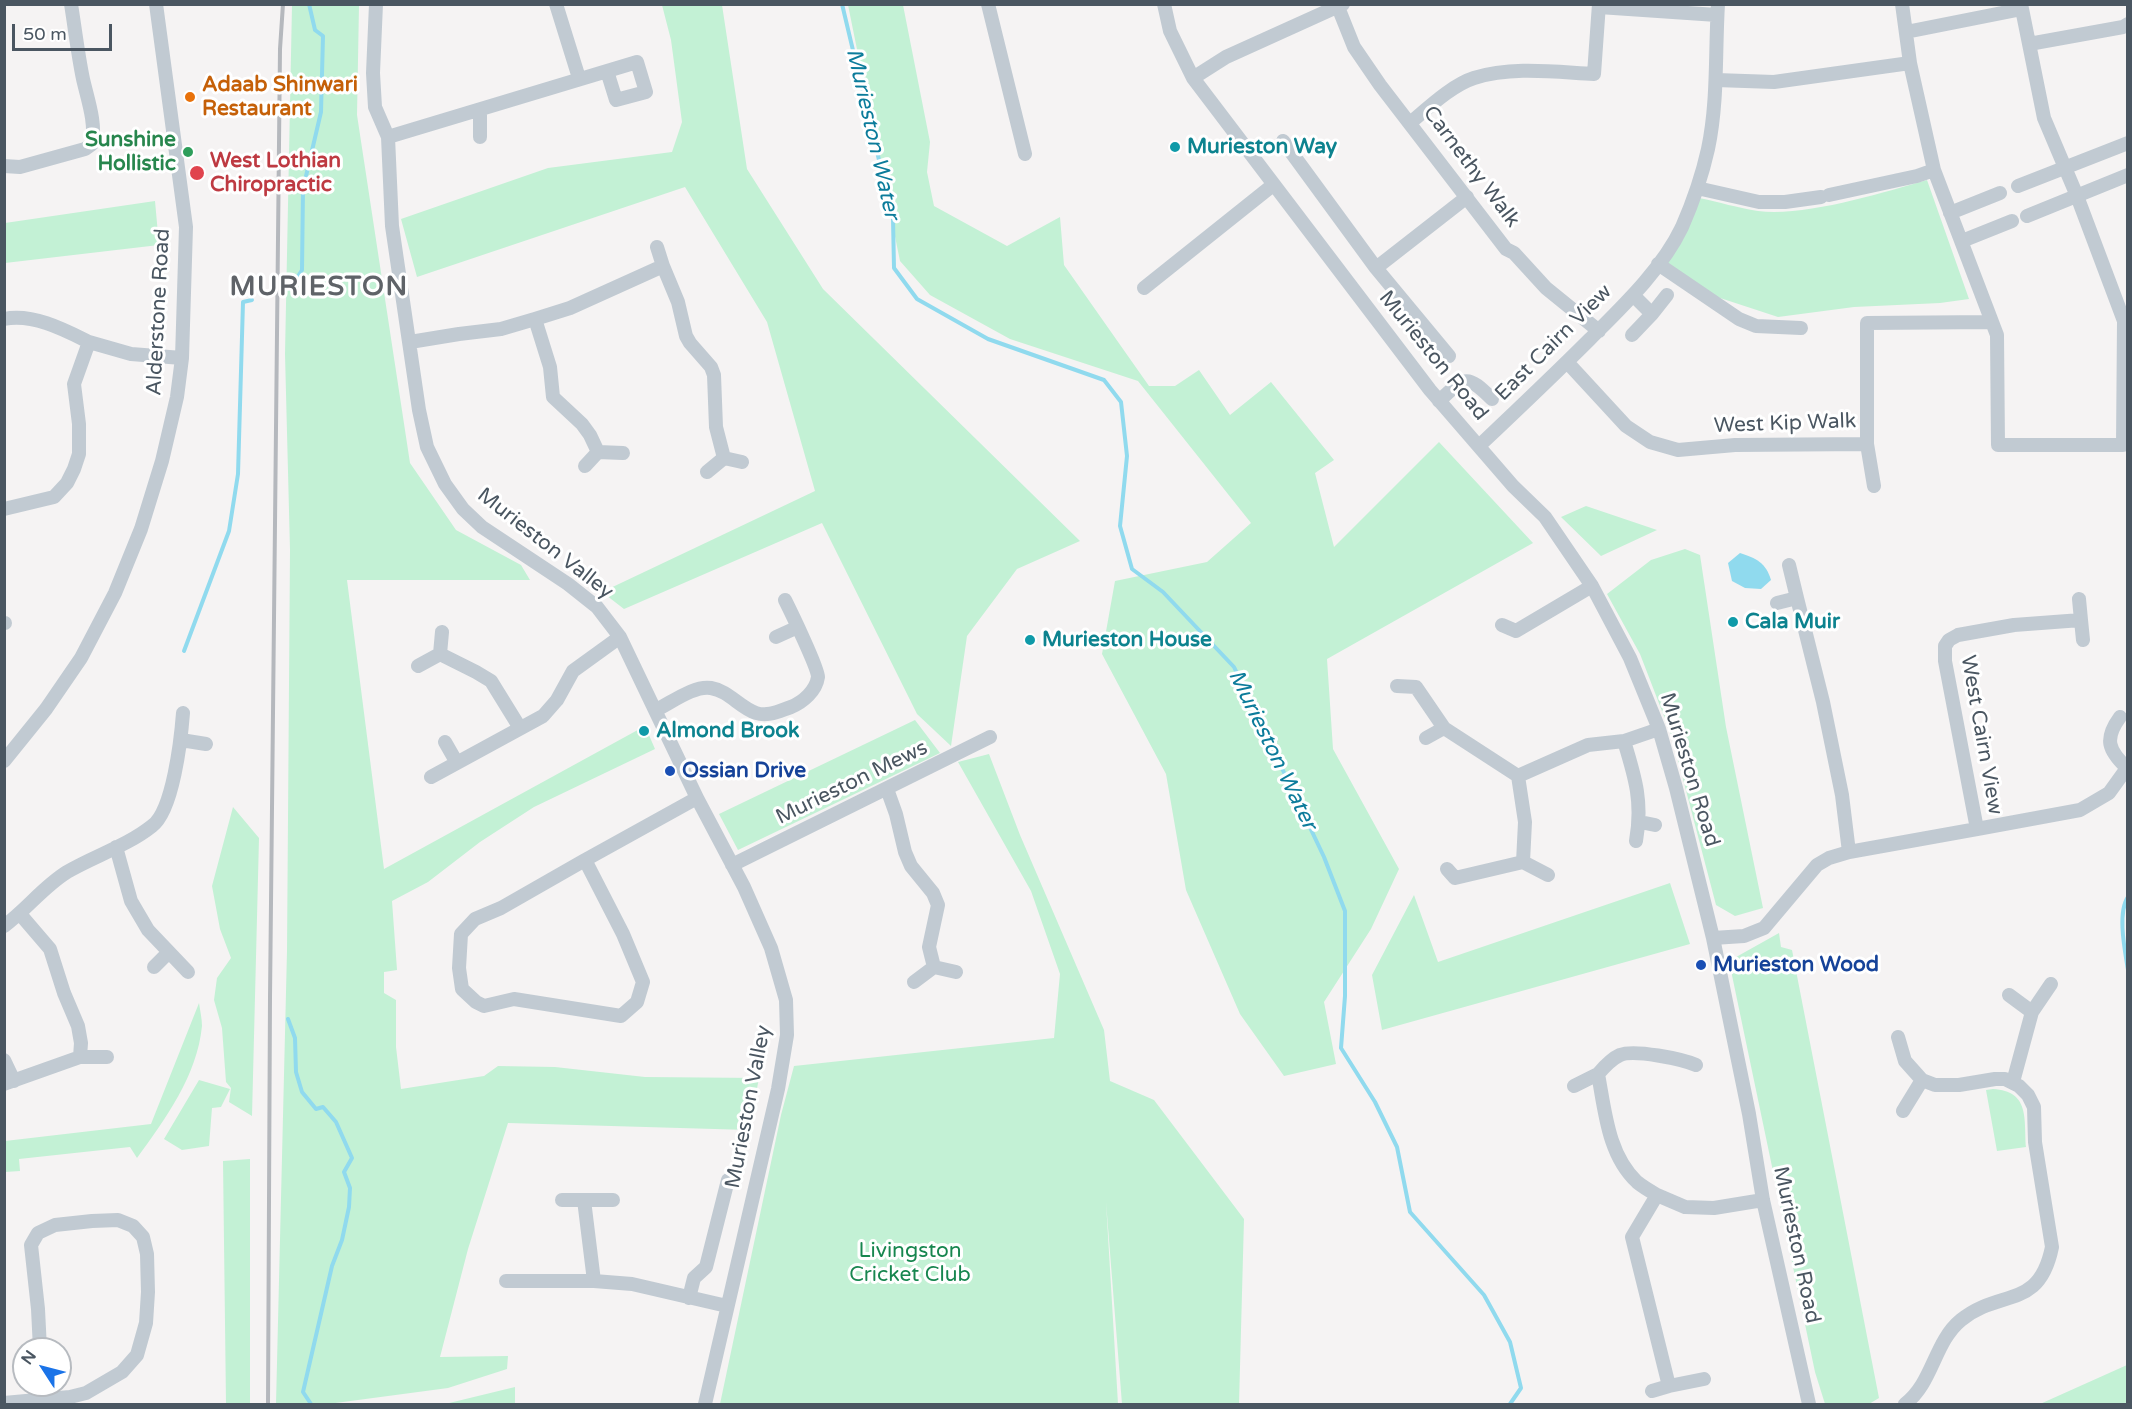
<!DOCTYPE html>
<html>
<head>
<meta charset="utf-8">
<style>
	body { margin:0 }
	#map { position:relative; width:2132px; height:1409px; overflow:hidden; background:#f5f3f3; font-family:"Varela Round",sans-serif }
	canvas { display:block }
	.frame { position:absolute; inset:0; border:6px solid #4a5661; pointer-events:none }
	.north { position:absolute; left:12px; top:1337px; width:60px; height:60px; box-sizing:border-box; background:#fff; border:2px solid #b7bbc0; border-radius:50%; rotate:306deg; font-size:16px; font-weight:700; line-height:24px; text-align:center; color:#4a5661 }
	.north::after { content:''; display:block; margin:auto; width:21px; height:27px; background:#1a73e8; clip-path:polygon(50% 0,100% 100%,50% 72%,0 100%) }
	.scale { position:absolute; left:12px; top:24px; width:100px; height:27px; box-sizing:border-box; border:3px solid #4a5661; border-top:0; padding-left:8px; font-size:18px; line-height:21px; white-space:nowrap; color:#4a5661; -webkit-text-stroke:4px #fff; paint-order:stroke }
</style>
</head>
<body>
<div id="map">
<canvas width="2132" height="1409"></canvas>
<div class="frame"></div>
<div class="north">N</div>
<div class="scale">50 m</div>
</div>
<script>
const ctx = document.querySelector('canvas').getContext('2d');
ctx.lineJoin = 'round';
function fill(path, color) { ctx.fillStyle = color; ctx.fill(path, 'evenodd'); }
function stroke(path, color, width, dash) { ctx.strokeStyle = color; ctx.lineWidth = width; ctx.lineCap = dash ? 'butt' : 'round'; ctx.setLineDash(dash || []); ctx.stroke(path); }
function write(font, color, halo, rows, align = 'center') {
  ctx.font = font + ' "Varela Round",sans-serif'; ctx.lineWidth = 6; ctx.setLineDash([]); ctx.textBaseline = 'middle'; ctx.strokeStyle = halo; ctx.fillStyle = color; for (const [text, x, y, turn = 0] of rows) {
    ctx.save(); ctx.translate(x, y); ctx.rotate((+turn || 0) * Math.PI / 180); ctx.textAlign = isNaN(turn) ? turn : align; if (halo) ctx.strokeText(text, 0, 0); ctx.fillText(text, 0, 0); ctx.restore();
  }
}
const green = new Path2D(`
	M 292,5 L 359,5 L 357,115 L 410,463 L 456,530 L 521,565 L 530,580 L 347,580 L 384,869 L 645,726 L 655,749 L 534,807 L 480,842 L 428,882 L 392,901 L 397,970 L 384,972 L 384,993 L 396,1000 L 396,1047 L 401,1089 L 484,1076 L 498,1066 L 555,1067 L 645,1077 L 759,1078 L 749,1130 L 508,1123 L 468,1249 L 440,1357 L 508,1356 L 507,1369 L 448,1388 L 328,1404 L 276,1404 L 287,951 L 290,550 L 285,354 Z
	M 662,5 L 722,5 L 747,169 L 823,289 L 1080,541 L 1017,569 L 967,636 L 951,746 L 917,714 L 822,523 L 624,609 L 602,592 L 815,491 L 767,322 L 685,187 L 417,277 L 401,219 L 548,168 L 672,152 L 682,122 L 671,40 Z
	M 848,5 L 903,5 L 930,142 L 927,172 L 934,206 L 1007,246 L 1060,217 L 1064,265 L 1149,386 L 1175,386 L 1199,370 L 1230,415 L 1271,382 L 1334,460 L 1315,473 L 1334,547 L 1439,442 L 1533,543 L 1327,659 L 1333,749 L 1399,869 L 1371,929 L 1324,1002 L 1336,1064 L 1284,1076 L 1240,1014 L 1186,890 L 1166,774 L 1102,654 L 1115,581 L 1207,562 L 1251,523 L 1138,381 L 1010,339 L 930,295 L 900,261 Z
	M 1927,180 L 1969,299 L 1940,303 L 1854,307 L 1778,317 L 1714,296 L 1665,264 L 1699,198 C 1719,202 1738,208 1758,211 C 1805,217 1881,193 1927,180 Z
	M 155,201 L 159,245 L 5,263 L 5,223 Z
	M 1586,506 L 1657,530 L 1601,556 L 1561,517 Z
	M 1685,549 L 1700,555 L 1726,727 L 1763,908 L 1735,916 L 1716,905 L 1672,737 L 1640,654 L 1607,594 L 1651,560 Z
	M 915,720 L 940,753 L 738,850 L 719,814 Z
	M 989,754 L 1020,835 L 1104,1030 L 1110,1081 L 1154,1100 L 1244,1219 L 1239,1404 L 1122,1404 L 1106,1202 L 1118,1404 L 720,1404 L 781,1115 L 794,1066 L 1054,1038 L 1060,974 L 1031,891 L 958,762 Z
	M 233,807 L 259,838 L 252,1116 L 229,1102 L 231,1088 L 226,1082 L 222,1028 L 214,1000 L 217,978 L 231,958 L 220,929 L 212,886 Z
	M 1670,883 L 1690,944 L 1382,1030 L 1372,975 L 1414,895 L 1438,962 Z
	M 1779,933 L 1781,947 L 1792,950 L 1879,1398 L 1869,1404 L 1825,1404 L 1815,1372 L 1729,961 Z
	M 199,1003 C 200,1010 202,1019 202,1026 C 197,1076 166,1118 137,1158 L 130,1147 L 19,1159 L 20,1171 L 5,1172 L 5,1141 L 151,1124 Z
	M 199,1080 L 230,1089 L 221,1107 L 212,1108 L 209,1146 L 182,1150 L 164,1139 Z
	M 1993,1089 C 2030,1091 2024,1119 2026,1147 L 1997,1151 L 1986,1090 Z
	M 250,1159 L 250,1404 L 226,1404 L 223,1161 Z
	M 2127,1365 L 2127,1404 L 2040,1404 Z
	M 515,1387 L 515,1404 L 445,1404 Z`);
const water = new Path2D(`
	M 1740,553 C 1756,558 1766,563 1771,580 L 1761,589 L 1745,588 L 1732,581 L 1728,563 Z`);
const stream = new Path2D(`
	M 842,4 L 893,219 L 894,268 L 917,299 L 988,339 L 1104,380 L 1121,402 L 1127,456 L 1120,526 L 1132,569 L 1163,592 L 1234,667 L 1324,857 L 1345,911 L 1345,996 L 1341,1048 L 1375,1102 L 1397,1147 L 1410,1212 L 1484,1295 L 1510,1342 L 1521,1388 L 1510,1404
	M 290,289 L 302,270 L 303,189 L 321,112 L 323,36 L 315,30 L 309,4
	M 184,651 L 229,531 L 238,474 L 243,302 L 252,300
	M 2128,897 C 2117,913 2125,951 2128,970
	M 288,1019 L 295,1038 L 296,1072 L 302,1092 L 316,1109 L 323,1107 L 336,1122 L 352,1158 L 344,1172 L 350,1188 L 349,1207 L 342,1240 L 332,1266 L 303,1392 L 311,1404`);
const minor = new Path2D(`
	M 376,4 L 373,73 L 375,107 L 388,137 L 392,226 L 419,410 L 427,447 L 445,484 L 463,509 L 482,527 L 568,584 L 597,607 L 620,637 L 697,798 L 744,887 L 771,948 L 786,1000 L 787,1035 L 778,1089 L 705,1404
	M 556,4 L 579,78
	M 988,4 L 1025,154
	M 1164,4 L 1170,31 L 1193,78 L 1430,390 L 1513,486 L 1545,517 L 1592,586 L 1630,658 L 1659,729 L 1676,788 L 1713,938 L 1749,1114 L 1763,1200 L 1809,1404
	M 1902,4 L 1910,63 L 1934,170 L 1997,335 L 1998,445 L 2123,445 L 2124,321 L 2077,196 L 2044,118 L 2021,4
	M 1338,7 L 1354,47 L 1380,85 L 1506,249 L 1514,253 L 1546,288 L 1599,331
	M 1599,7 L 1717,15
	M 1906,32 L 2022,9
	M 2029,44 L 2123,27 L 2128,24
	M 1193,78 L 1226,57 L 1343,4
	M 1716,80 L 1774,82 L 1910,63
	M 1410,123 C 1428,108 1452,85 1474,78 C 1512,66 1555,72 1594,74 L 1599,4
	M 388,137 L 637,62 L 646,92 L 616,100 L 607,71
	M 480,137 L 480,110
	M 1283,141 L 1376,268 L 1467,197
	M 4,166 L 20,167 L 85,149 L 92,144 C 96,122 88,101 83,79 C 78,55 75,29 71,4
	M 2018,186 L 2128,143
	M 1697,188 L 1759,202 L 1785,202 L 1821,197
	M 1829,195 L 1917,176 L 1934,170
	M 1950,213 L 2000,193
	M 2027,216 L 2128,175
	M 1962,241 L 2012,221
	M 657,247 L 663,266
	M 1658,264 L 1739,319 L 1756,326 L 1801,328
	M 1376,268 L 1449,356
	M 1144,288 L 1273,185
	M 1633,295 L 1652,314 L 1667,295
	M 4,319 C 33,313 65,330 89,342
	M 535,319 L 550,367 L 553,397 L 582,424 L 590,435 L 598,452 L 623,453
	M 1632,335 L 1652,314
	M 410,342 L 459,334 L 501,329 L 535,319 L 570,308 L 663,266 L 678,302 L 686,336 L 690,343 L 711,367 L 714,375 L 716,427 L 724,458 L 742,462
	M 1567,362 L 1626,426 L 1650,442 L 1678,450 L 1735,445 L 1867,444 L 1867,323 L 1992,322
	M 1439,401 C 1465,377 1466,373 1492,399
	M 1867,444 L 1874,486
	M 1479,446 C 1516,411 1554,375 1590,339 C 1623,306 1662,269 1682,227 C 1693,202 1702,176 1708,149 C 1718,102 1715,53 1718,4
	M 585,466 L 598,452
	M 707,472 L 724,458
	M 4,509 L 54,497 L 67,483 L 74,469 L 79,454 L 79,424 L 74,384 L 89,342 L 131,354 L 182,358
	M 1789,565 L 1797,598
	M 2079,599 L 2081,620
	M 1777,603 L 1797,598 L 1823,702 L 1842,795 L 1849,852
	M 4,623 L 5,623
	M 1502,625 L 1516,631 L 1592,586
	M 776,637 L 798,627
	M 440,654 L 442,632
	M 418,666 L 440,654 L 476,672 L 491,681 L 520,728
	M 1397,686 L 1416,687 L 1444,728 L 1518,776 L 1525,822 L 1523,862 L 1548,875
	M 656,710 C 671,703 694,685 711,688 C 729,691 739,707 756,713 C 768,717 779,711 791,707 C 803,702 816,691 818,677 C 818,668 791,612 785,600
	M 1426,738 L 1444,728
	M 181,740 L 206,744
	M 445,742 L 457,763
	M 4,761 L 46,709 L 81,658 L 115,593 L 141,529 L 162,461 L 177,397 L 182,358 L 186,227 L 156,4
	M 1518,776 L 1588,745 L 1624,741
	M 431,777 L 543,716 L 557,700 L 573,671 L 620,637
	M 887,789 L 896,814 L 905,852 L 911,866 L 933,893 L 938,905 L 929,947 L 934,967 L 956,972
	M 1640,822 L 1655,825
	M 1977,829 L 2080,810 L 2109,793 L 2127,768 C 2108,750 2104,739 2120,717
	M 1636,841 C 1643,802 1635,777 1624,741 L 1659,729
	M 116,847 L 131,901 L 148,930 L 188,972
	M 585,860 L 501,908 L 475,919 L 461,934 L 459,968 L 462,989 L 476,1002 L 484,1006 L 514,999 L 621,1016 L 637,1002 L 643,982 L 623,934 L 585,860 L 697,798
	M 732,865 L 990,737
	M 1447,869 L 1455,878 L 1523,862
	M 20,914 L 50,949 L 64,993 L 78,1026 L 81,1043 L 80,1057 L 107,1057
	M 4,926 C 27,909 43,887 67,872 C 94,856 127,846 152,826 C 173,811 181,739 183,713
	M 1713,938 L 1744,936 L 1764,928 L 1817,865 L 1829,858 L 1849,852 L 1977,829 L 1945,661 L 1945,646 L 1949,640 L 1958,635 L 2014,625 L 2081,620 L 2083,640
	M 154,967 L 168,953
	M 914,982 L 934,967
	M 2009,995 L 2032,1012 L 2013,1082
	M 2032,1012 L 2051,984
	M 1898,1037 L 1905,1061 L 1922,1080
	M 4,1060 L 14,1081
	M 1598,1074 C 1604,1067 1611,1059 1620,1055 C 1634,1049 1682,1059 1696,1065
	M 4,1084 L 80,1057
	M 1574,1086 L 1598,1074 C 1605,1111 1608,1155 1637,1182 C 1643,1187 1650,1191 1657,1195
	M 1903,1111 L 1922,1080 L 1935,1085 L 1959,1085 L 1995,1079 L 2005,1079 L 2019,1086 L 2028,1095 L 2034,1107 L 2035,1142 L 2052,1247 C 2039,1311 2000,1288 1961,1320 C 1934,1342 1933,1383 1905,1404
	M 562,1200 L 584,1200
	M 506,1281 L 594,1281 L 632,1284 L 727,1306
	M 594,1281 L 584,1200 L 613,1200
	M 689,1298 L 694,1278 L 706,1267 L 728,1180
	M 1704,1379 L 1669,1386 L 1632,1237 L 1657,1195 L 1685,1207 L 1714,1208 L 1763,1200
	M 1652,1391 L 1669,1386
	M 4,1403 L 70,1397 L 86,1393 L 122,1372 L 137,1355 L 146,1323 L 148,1292 L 147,1254 L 143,1237 L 133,1226 L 118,1220 L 92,1221 L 55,1225 L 38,1233 L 31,1245 L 38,1309 L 40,1349`);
const rail = new Path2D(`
	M 268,1404 L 270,997 L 280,49 L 283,4`);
const markers = [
	[190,97,6,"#e8710a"],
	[1175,147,6,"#0f9aa8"],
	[188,152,6,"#2e9e5b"],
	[197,173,8,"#e0444e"],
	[1733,622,6,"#0f9aa8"],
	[1030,640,6,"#0f9aa8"],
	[644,731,6,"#0f9aa8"],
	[670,771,6,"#1a4fb4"],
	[1701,965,6,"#1a4fb4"]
];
const foodNames = [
	["Adaab Shinwari",202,85],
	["Restaurant",202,109]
];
const leisureNames = [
	["Sunshine",176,140],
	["Hollistic",176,164]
];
const cultureNames = [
	["Murieston Way",1187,147],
	["Cala Muir",1745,622],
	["Murieston House",1042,640],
	["Almond Brook",656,731]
];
const healthNames = [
	["West Lothian",210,161],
	["Chiropractic",210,185]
];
const streetNames = [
	["Carnethy Walk",1471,167,53],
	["Alderstone Road",159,312,-87],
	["East Cairn View",1554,343,-45],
	["Murieston Road",1433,356,51],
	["West Kip Walk",1785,424,-2],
	["Murieston Valley",545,544,38],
	["West Cairn View",1981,735,80],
	["Murieston Road",1689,770,73],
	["Murieston Mews",852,783,-26],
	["Murieston Valley",749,1107,-79],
	["Murieston Road",1796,1245,78]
];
const transitNames = [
	["Ossian Drive",682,771],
	["Murieston Wood",1713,965]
];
const parkNames = [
	["Livingston",910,1251],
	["Cricket Club",910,1275]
];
const waterNames = [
	["Murieston Water",872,134,77],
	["Murieston Water",1272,750,64]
];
const districtNames = [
	["MURIESTON",319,288]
];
fill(green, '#c3f1d5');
fill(water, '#90daee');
stroke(stream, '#90daee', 4);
stroke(minor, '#c1cad2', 14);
stroke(rail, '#b5b8bd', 4);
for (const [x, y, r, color] of markers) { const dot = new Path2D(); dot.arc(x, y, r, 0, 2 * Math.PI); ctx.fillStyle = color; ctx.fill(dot); stroke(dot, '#fff', 2); }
write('bold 21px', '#c56008', '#fff', foodNames, 'left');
write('bold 21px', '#27864d', '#fff', leisureNames, 'right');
write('bold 21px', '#0d838f', '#fff', cultureNames, 'left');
write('bold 21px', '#be3a42', '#fff', healthNames, 'left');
write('21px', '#4a5661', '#fff', streetNames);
write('bold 21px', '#164399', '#fff', transitNames, 'left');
write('21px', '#17864f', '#fff', parkNames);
write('italic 22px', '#0c7c9b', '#fff', waterNames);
ctx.letterSpacing = '1.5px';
write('bold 27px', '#5f6368', '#fff', districtNames);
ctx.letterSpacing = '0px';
</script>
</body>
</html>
